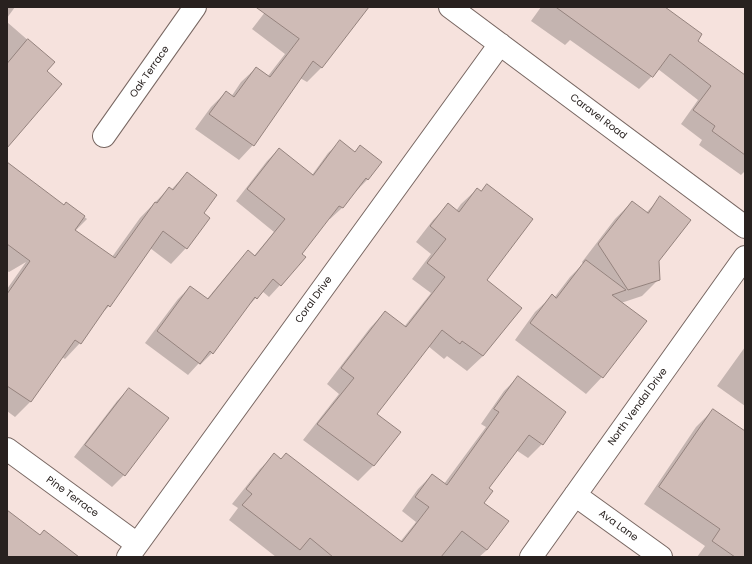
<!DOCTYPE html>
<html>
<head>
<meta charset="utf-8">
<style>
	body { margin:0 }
	#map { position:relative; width:752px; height:564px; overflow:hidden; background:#f6e2dd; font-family:Poppins,sans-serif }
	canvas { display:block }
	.frame { position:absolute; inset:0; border:8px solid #28211f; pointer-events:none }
</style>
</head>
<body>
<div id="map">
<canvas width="752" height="564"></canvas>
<div class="frame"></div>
</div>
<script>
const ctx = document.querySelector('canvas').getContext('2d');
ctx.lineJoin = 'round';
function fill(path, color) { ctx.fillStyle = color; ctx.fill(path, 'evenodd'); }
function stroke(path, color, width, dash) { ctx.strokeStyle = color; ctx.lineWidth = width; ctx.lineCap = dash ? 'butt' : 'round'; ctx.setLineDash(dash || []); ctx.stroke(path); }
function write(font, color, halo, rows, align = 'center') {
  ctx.font = font + ' Poppins,sans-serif'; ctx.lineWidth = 3.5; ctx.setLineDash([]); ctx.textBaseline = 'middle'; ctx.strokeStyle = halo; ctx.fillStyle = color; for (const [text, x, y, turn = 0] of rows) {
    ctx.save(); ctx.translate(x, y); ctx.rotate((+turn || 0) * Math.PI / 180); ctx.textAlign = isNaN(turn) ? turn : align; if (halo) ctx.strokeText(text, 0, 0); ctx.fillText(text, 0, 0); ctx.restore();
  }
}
const shadow = new Path2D(`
	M 7,7 L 15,7 L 7,18 Z
	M 269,7 L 353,7 L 362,14 L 321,68 L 307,82 L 300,78 L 253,145 L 239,160 L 195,129 L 211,107 L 226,92 L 231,97 L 241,82 L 256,68 L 268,76 L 285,54 L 252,29 Z
	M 541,7 L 663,7 L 697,41 L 745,76 L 745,171 L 741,175 L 699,145 L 702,140 L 681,124 L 698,100 L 658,69 L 652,76 L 639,89 L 570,40 L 565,45 L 531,21 Z
	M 7,22 L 53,62 L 45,71 L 7,147 Z
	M 340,142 L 354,153 L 360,147 L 368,179 L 356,191 L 355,190 L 342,208 L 330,219 L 328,218 L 301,254 L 280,285 L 269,297 L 262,291 L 256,298 L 244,310 L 212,353 L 200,365 L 199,363 L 188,375 L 145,343 L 178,299 L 190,287 L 207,299 L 236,264 L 248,252 L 254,256 L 274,232 L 236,201 L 267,161 L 279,149 L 312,175 L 328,153 Z
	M 7,163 L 63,206 L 66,203 L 87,219 L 75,231 L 112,257 L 140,218 L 169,188 L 171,190 L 187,173 L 202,213 L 209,218 L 186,248 L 171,264 L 150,248 L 109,306 L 100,315 L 80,343 L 65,359 L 62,357 L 30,402 L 15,417 L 7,411 L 7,289 L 26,262 L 9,272 L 7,271 Z
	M 487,185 L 483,356 L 467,371 L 447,356 L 444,359 L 428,346 L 376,414 L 399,432 L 373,466 L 358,481 L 303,440 L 339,394 L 327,384 L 370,328 L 385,312 L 404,327 L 431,293 L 412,279 L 431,254 L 416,242 L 433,220 L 448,205 L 456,211 L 461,204 L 477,189 L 480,192 Z
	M 660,198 L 658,260 L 659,279 L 642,296 L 621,303 L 602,377 L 586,394 L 515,340 L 535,312 L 552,296 L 554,298 L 570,277 L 583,264 L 582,262 L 615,219 L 632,202 L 646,213 Z
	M 745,347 L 745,406 L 717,386 Z
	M 518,377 L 565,412 L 542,444 L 528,458 L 516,450 L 488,488 L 483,504 L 487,550 L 479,557 L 276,557 L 229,520 L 238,508 L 232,504 L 260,469 L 274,455 L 400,542 L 416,522 L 402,511 L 418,489 L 432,475 L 444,484 L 486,427 L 481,424 L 504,391 Z
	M 129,389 L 124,475 L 112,487 L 74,457 L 117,401 Z
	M 713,410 L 745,433 L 745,557 L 697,557 L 705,546 L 644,504 L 696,427 Z`);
const building = new Path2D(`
	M 256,7 L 369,7 L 322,68 L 313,61 L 254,146 L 209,114 L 226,91 L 234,97 L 256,67 L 270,77 L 299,39 Z
	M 556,7 L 665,7 L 702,34 L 698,41 L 745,75 L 745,155 L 712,131 L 715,126 L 693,110 L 711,86 L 670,54 L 653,77 Z
	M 28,39 L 55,62 L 47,71 L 62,84 L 7,148 L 7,64 Z
	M 340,140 L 355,152 L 360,145 L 382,162 L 368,180 L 366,178 L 343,208 L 339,206 L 302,254 L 306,257 L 281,286 L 273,279 L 257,299 L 255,297 L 213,354 L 210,351 L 200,364 L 157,331 L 190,286 L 208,299 L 248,250 L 255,256 L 285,219 L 247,189 L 279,148 L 313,175 Z
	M 7,162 L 64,205 L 66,202 L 85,216 L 75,230 L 115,258 L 155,202 L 157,203 L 169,187 L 173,190 L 187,172 L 217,195 L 204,213 L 210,218 L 187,249 L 163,231 L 110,307 L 108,305 L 81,344 L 75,340 L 31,402 L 7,386 L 7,294 L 30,261 L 7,244 Z
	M 487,184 L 533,219 L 487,280 L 522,308 L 483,356 L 462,341 L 460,344 L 442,330 L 377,414 L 401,432 L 374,466 L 317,424 L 354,378 L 341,368 L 385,311 L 406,327 L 445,277 L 427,263 L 446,239 L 430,226 L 448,203 L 459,212 L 477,188 L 481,191 Z
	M 660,196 L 691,220 L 659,261 L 660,280 L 628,290 L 598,244 L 632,201 L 648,213 Z
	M 586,260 L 626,290 L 612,295 L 647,321 L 603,378 L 530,323 L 552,294 L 556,298 Z
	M 518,376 L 566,412 L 543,445 L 529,435 L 489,488 L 493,491 L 484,503 L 509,521 L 487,550 L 462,531 L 441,557 L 333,557 L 310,538 L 300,550 L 242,505 L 252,494 L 246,489 L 274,453 L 281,459 L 286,453 L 402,542 L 429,507 L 415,497 L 432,474 L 447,485 L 499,412 L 494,409 Z
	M 129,388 L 169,418 L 125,476 L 85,445 Z
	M 713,409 L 745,431 L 745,557 L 735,557 L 712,541 L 720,529 L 659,487 Z
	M 7,510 L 40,535 L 44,530 L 79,557 L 7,557 Z`);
const street = new Path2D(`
	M 450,7 L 745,227
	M 104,136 L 195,7
	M 7,449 L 137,544
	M 575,495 L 661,557
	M 128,557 L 500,44
	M 531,557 L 745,257`);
const streetNames = [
	["Oak Terrace",150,72,-55],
	["Caravel Road",598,117,37],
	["Coral Drive",314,300,-54],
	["North Vendal Drive",638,407,-54],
	["Pine Terrace",72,497,36],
	["Ava Lane",618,526,36]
];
fill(shadow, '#0003');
fill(building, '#cfbbb6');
stroke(building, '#94827d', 1);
stroke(street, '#786762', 24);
stroke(street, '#fff', 22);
write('10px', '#28211f', '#fff', streetNames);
</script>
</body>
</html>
